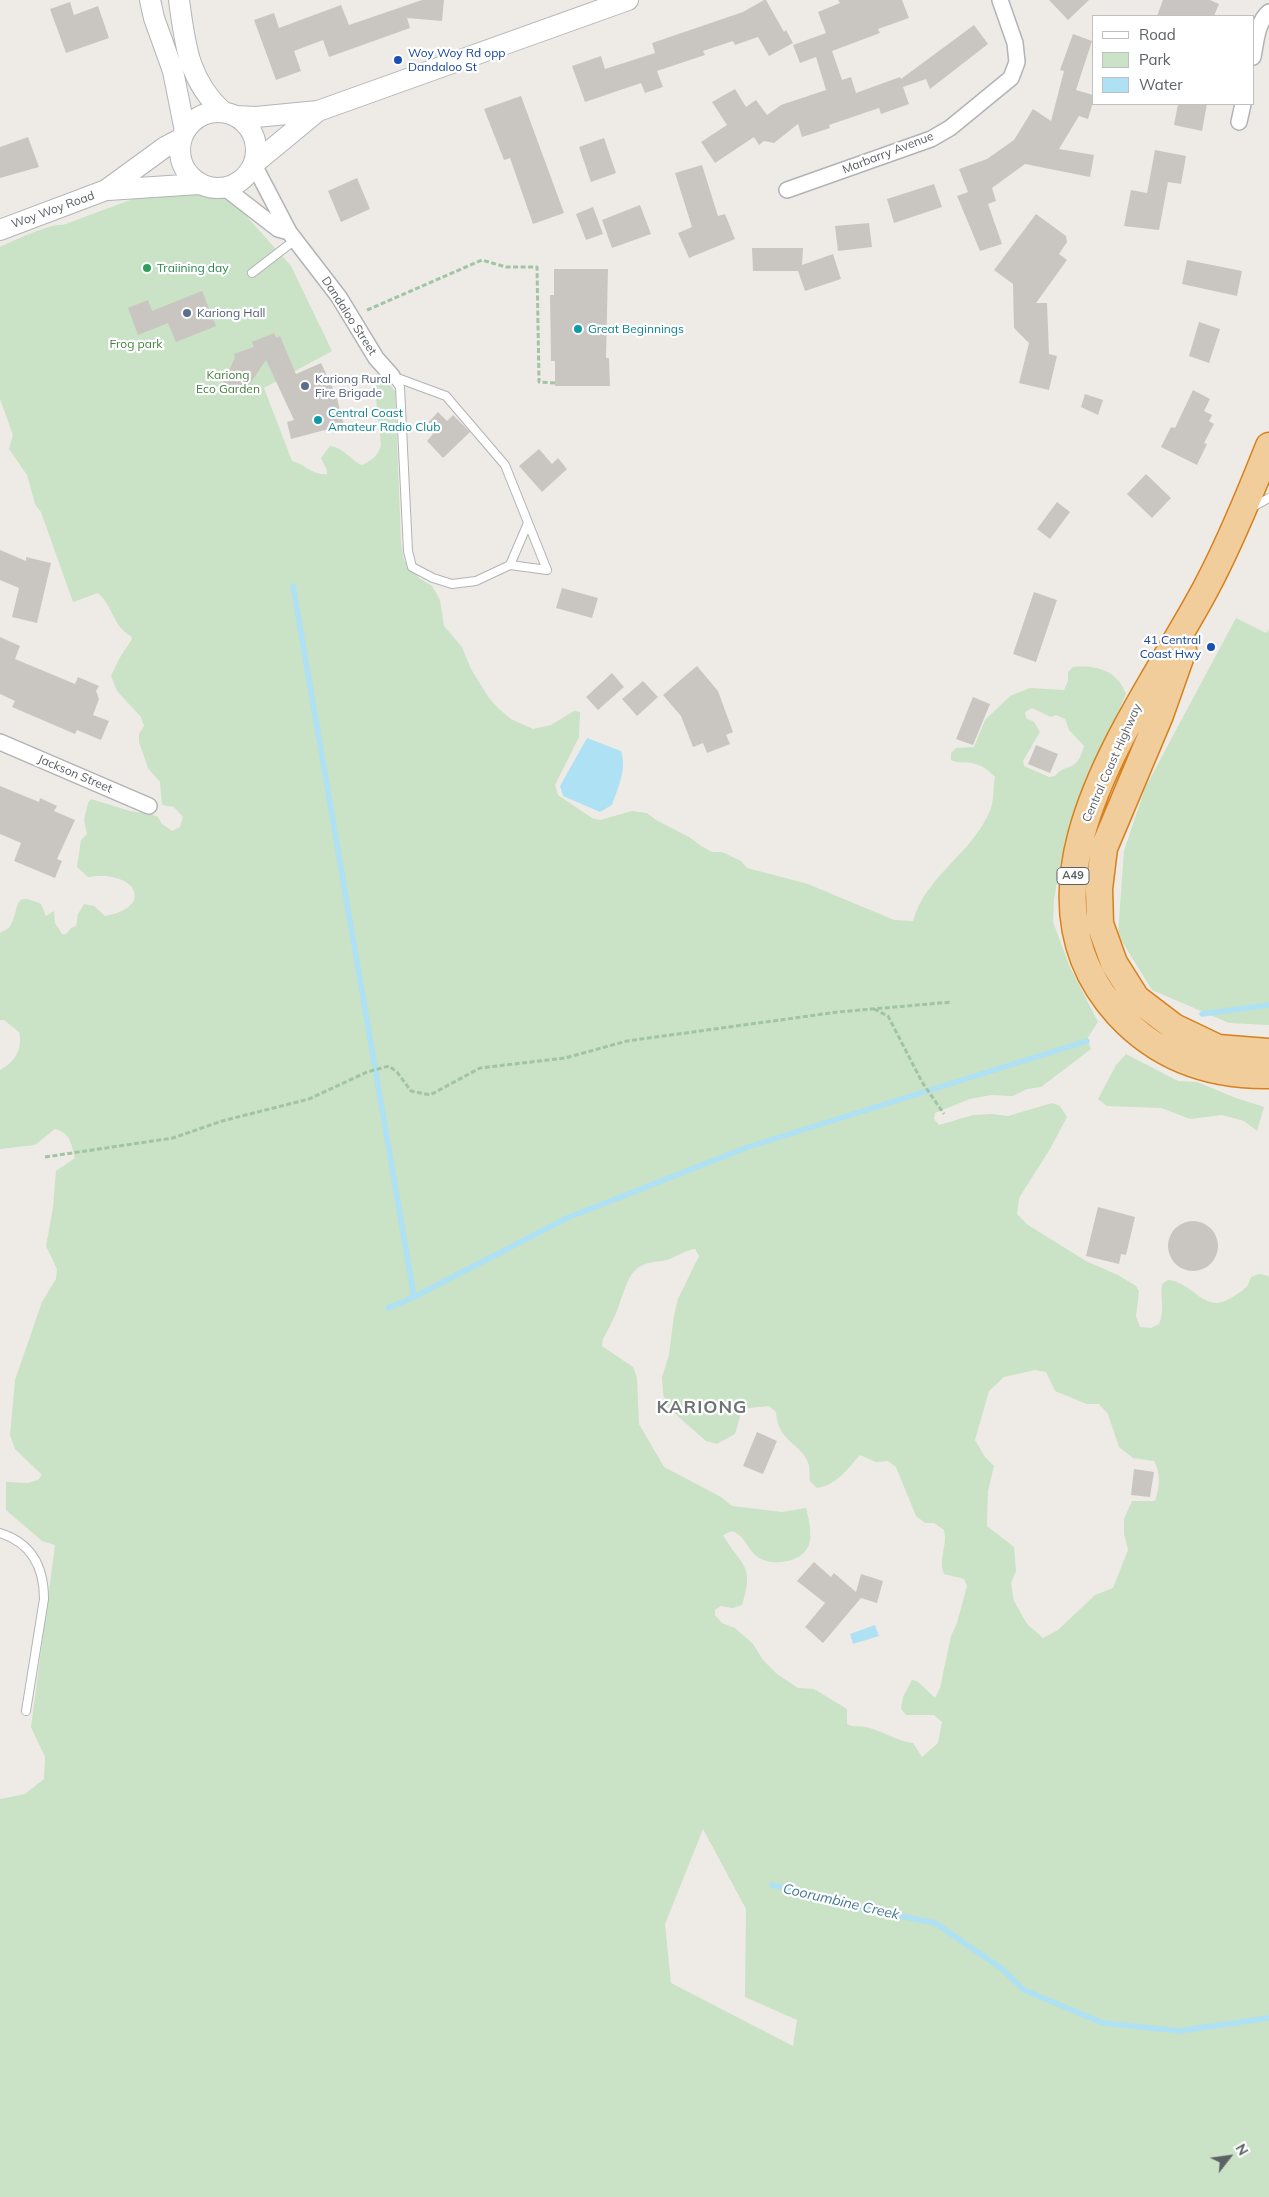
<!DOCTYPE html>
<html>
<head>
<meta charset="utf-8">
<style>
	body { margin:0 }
	#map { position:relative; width:1269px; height:2197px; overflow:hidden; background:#eeebe6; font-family:Mulish,sans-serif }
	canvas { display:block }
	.legend { position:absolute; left:1092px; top:15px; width:162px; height:90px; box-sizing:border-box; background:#fff; border:1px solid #bec0c1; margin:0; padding:6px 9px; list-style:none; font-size:15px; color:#5d6164 }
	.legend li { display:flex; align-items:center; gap:10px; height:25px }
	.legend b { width:25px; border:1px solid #bec0c1 }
	.north { position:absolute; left:1204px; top:2132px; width:50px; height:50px; -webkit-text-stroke:4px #fff; paint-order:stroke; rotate:60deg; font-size:14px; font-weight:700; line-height:20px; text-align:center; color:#5d6164 }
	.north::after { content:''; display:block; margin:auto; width:18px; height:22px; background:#5d6164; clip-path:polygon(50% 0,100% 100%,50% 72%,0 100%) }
</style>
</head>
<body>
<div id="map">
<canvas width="1269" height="2197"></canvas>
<ul class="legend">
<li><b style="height:6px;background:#fff"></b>Road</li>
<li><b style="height:14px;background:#cae2c5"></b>Park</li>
<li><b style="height:14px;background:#afe1f4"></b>Water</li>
</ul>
<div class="north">N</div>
</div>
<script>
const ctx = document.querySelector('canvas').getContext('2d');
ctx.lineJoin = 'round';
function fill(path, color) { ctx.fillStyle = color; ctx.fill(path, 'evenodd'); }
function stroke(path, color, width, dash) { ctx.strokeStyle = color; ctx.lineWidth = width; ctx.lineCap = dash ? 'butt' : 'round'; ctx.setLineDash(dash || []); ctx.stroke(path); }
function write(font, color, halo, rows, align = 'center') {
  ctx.font = font + ' Mulish,sans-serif'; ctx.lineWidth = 4.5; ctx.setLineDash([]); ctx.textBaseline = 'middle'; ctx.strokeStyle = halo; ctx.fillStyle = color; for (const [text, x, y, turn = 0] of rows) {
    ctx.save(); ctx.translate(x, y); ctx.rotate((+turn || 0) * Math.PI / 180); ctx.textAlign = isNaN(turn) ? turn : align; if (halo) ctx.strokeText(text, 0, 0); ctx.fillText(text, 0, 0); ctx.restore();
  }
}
const green = new Path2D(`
	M 181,192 L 225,199 L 240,209 L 291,266 L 332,351 L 264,388 L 292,461 C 305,464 313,476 327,474 L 327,470 L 321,458 L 330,446 C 343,447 350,460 362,465 C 371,461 379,455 381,445 L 375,388 L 378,378 L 383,376 L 395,391 L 401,543 L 404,560 L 419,578 L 432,586 L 440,600 L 444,626 L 462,647 L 471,669 L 489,698 L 498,708 L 511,719 L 533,729 L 551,725 L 574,711 L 580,712 L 579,737 L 555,785 L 558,795 L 592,818 L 600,820 L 632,811 L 647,813 L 656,820 L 689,837 L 701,846 L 712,852 L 722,852 L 741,861 L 747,868 L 808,884 L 894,920 L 913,921 C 926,875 970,856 990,811 C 994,802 993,787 995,777 C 988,770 981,764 971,763 C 963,761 959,764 951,760 L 951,753 L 956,748 L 974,747 L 985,720 L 1010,696 L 1030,688 L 1064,690 L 1068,681 L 1068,672 L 1073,667 C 1096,665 1117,670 1126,694 L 1076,810 L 1060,864 L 1054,900 L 1053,922 L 1070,967 L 1098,1022 L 1087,1039 L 1091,1049 L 1041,1087 L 1027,1089 L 1013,1096 L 991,1095 L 970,1099 L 935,1113 L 934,1119 L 939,1125 L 973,1115 L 992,1114 L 1008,1116 L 1052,1103 L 1060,1106 L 1067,1117 L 1050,1149 L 1019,1198 L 1017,1214 L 1028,1225 L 1086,1261 L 1118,1275 L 1136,1286 L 1139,1291 L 1136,1316 L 1140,1327 L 1151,1328 L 1159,1324 C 1165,1310 1160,1299 1162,1284 L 1168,1280 C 1197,1283 1204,1319 1237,1294 C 1245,1289 1248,1287 1251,1277 L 1259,1274 L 1269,1276 L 1269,2197 L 0,2197 L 0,1799 L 25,1794 L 44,1779 L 45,1757 L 31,1727 L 55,1545 L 42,1541 L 6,1510 L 6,1482 L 28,1483 L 38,1480 L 42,1475 L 15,1449 L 10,1435 L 15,1380 L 42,1302 L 56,1279 L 57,1269 L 46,1246 L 53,1208 L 56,1171 L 75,1158 C 71,1144 71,1133 55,1129 L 35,1145 L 0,1149 L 0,1070 C 15,1062 23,1049 19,1032 L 4,1020 L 0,1020 L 0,933 C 3,931 9,929 10,926 C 21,908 11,890 41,904 L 46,916 L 54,911 L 55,923 L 62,934 L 66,934 L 71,928 L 76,926 L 78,914 L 84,904 L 94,906 L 105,916 C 156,907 136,869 88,877 L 77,867 L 81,840 L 87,834 L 84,820 L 88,803 L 91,799 L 130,811 L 151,814 L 158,817 L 162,824 L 172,831 L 180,827 L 183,817 L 174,807 L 162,805 L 160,782 L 148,768 L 139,742 L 139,734 L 144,726 L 141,717 L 117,691 L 111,676 L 119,659 L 132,639 L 131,636 C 113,627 113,606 98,593 L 73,602 L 41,512 L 35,504 L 27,475 L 9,449 L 13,435 L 0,399 L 0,247 C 13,241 51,223 63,225 L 149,193 ZM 1032,708 L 1051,717 L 1056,715 L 1065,719 L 1069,730 L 1084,746 C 1076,775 1067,761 1055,776 L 1049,777 L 1024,766 L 1023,761 L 1040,732 L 1034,722 L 1026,718 L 1025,712 ZM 695,1249 L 699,1256 L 678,1299 L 674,1315 L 669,1355 L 662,1377 L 663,1393 L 667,1406 L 681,1419 L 706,1441 L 717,1444 L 735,1434 L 741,1413 L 749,1408 L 769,1406 L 776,1412 C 778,1443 802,1443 809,1465 C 810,1469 809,1476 810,1481 L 817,1488 C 837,1485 847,1469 860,1455 L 876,1462 L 888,1461 L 896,1467 L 916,1516 L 925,1523 L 934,1523 L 944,1530 C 948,1545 938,1559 944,1574 L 964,1579 L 967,1586 L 957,1623 L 951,1636 L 940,1688 L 935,1698 L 917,1681 L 912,1680 L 903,1697 L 901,1709 L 906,1715 L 934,1715 L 942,1722 L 938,1743 L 922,1757 L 913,1743 C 896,1741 883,1731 866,1727 C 859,1725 854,1728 847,1724 L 847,1709 L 814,1689 L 798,1688 L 777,1674 L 763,1660 L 753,1644 L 735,1628 L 722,1623 L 715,1615 L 715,1610 L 721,1606 L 733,1608 L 742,1605 C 755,1564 741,1566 723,1535 L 732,1531 C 746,1536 747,1550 759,1558 C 772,1566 800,1563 808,1547 C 813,1537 809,1519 806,1508 L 782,1512 L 732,1506 L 721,1497 L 664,1467 L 639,1424 L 637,1378 L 633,1367 L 602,1346 L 603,1339 C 610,1326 617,1313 621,1299 C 630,1274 633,1263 662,1261 C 673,1260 683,1250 695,1249 ZM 1035,1370 L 1046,1372 L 1055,1391 L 1087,1404 L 1099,1404 L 1108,1414 L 1119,1447 L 1133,1458 L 1154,1461 C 1161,1474 1160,1486 1155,1501 L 1132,1501 L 1124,1519 L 1124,1534 L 1128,1550 L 1113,1588 L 1095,1595 L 1058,1630 L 1043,1638 L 1027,1624 L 1014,1601 L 1011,1583 L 1016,1571 L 1014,1547 L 987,1526 L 988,1491 L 994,1466 L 985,1457 L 975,1440 L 989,1391 L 1004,1377 ZM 703,1829 L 746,1909 L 745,1997 L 797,2020 L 793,2046 L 671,1983 L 665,1924 Z
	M 1236,618 L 1266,633 L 1269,630 L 1269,1025 L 1229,1023 L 1152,990 L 1118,935 L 1124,851 L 1145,788 Z
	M 1126,1054 L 1178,1081 L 1197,1082 L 1236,1098 L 1264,1107 L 1257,1131 L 1244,1121 L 1222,1115 L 1190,1119 L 1161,1108 L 1107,1106 L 1098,1099 L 1116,1065 Z`);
const water = new Path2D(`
	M 587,738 L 621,751 C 627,769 618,788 612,805 L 600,812 L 563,796 L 560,786 Z
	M 875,1625 L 879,1636 L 853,1644 L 850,1634 Z`);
const stream = new Path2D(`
	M 293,586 L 414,1297 L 567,1218 L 748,1147 L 1087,1041
	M 1202,1014 L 1269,1005
	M 388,1308 L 414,1297
	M 772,1885 L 807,1893 L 826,1901 L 935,1923 L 1001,1968 L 1024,1990 L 1103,2023 L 1179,2031 L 1269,2018`);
const building = new Path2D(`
	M 422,0 L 444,0 L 442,21 L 407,18 L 410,28 L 329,57 L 323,40 L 294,51 L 301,71 L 276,80 L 254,20 L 274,13 L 279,28 L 341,5 L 349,25 Z
	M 764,0 L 766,0 L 784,32 L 786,30 L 793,43 L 769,56 L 758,37 L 735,45 L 733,41 L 703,51 L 705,55 L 657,71 L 663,87 L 645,93 L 641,83 L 585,102 L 572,66 L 601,56 L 605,69 L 655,53 L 652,43 L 743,12 Z
	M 838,0 L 902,0 L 909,18 L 878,29 L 880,33 L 832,51 L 842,80 L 851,77 L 856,93 L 900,77 L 901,79 L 974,25 L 988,44 L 930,89 L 926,79 L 903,87 L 909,104 L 881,114 L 879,108 L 829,125 L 830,128 L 802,137 L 798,124 L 774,143 L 764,141 L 759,145 L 754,137 L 715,163 L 701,142 L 727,125 L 712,102 L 735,89 L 746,107 L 756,100 L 767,115 L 781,105 L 826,90 L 816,57 L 800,63 L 793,45 L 826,33 L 818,12 L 840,3 Z
	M 1049,0 L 1089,0 L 1068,20 Z
	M 1163,0 L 1210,0 L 1219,4 L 1214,16 L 1157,16 Z
	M 70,2 L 74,15 L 98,6 L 109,38 L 66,53 L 50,9 Z
	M 1073,34 L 1092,41 L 1076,90 L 1093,95 L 1093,102 L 1088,119 L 1079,116 L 1059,149 L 1094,155 L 1090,177 L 1025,164 L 992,188 L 996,201 L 988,204 L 1002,244 L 980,251 L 957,196 L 968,192 L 959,169 L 987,159 L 1014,140 L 1033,109 L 1051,121 L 1064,71 L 1060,70 Z
	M 521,96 L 564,213 L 533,224 L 510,158 L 504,160 L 484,109 Z
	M 1178,104 L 1207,104 L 1202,131 L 1174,125 Z
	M 28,137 L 39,167 L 0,178 L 0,147 Z
	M 604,138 L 616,173 L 591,182 L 579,147 Z
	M 1155,150 L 1186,156 L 1181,184 L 1168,182 L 1159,230 L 1124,226 L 1131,190 L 1147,193 Z
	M 702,165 L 718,216 L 725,214 L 735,239 L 689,258 L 678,233 L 692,227 L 675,173 Z
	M 357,178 L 370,209 L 341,222 L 328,191 Z
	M 934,184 L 942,207 L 894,223 L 887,199 Z
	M 640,205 L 651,234 L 612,248 L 602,220 Z
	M 593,207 L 603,234 L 586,240 L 576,214 Z
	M 1036,214 L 1066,236 L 1067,242 L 1059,254 L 1067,260 L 1036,303 L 1047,303 L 1049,354 L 1057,356 L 1049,390 L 1019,383 L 1029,343 L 1014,328 L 1013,284 L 994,270 Z
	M 869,223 L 872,247 L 838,251 L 835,226 Z
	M 752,248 L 803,248 L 802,265 L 833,254 L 841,279 L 805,291 L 798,271 L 753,271 Z
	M 1187,260 L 1242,271 L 1237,296 L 1182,284 Z
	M 554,269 L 608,269 L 606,358 L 609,358 L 610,386 L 555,386 L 555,361 L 551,361 L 550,295 L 554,295 Z
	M 202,291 L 216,326 L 176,342 L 168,323 L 138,335 L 128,308 L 148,300 L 152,311 Z
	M 1199,322 L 1220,329 L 1209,363 L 1189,356 Z
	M 274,333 L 276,338 L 280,336 L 296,374 L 321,363 L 336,395 L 344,425 L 291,439 L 287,422 L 294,420 L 266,360 L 247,388 L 237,391 L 223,382 L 235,358 L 234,354 L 254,347 L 252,342 Z
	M 1193,390 L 1210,399 L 1204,411 L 1212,415 L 1209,421 L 1214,424 L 1204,443 L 1207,444 L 1197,465 L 1161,447 L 1171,427 L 1175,428 Z
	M 1085,394 L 1103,400 L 1098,415 L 1081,407 Z
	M 438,412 L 447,421 L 453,415 L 470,432 L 443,458 L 427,441 L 433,434 L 425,426 Z
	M 539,449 L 552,464 L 558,458 L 567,469 L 542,492 L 519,466 Z
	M 1146,474 L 1171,498 L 1152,518 L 1127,494 Z
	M 1057,502 L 1070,512 L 1050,539 L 1037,529 Z
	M 0,550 L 26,561 L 26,557 L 51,563 L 37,623 L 12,617 L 19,588 L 0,580 Z
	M 562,588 L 598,598 L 592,618 L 556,608 Z
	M 1034,592 L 1057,600 L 1036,662 L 1013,654 Z
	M 0,637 L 20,646 L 15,659 L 75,684 L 78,677 L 99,686 L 96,691 L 99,699 L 93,715 L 109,721 L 101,740 L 77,730 L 75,734 L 12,707 L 15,701 L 0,694 Z
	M 697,666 L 718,691 L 733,732 L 726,735 L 730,744 L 707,753 L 703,743 L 693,747 L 681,716 L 663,695 Z
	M 612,673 L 624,687 L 598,710 L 586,697 Z
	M 643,681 L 658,697 L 637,716 L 622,699 Z
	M 973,697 L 990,704 L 973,745 L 956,739 Z
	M 1036,745 L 1058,754 L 1050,773 L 1028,764 Z
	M 0,786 L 39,802 L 40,798 L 57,806 L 54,811 L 75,820 L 57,859 L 62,861 L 55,878 L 14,861 L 21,843 L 0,834 Z
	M 1098,1207 L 1135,1217 L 1126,1255 L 1121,1254 L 1119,1264 L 1086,1256 Z
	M1168 1246a25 25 0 1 1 50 0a25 25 0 1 1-50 0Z
	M 757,1432 L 777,1441 L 763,1474 L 743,1466 Z
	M 1134,1469 L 1154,1472 L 1150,1497 L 1131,1495 Z
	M 814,1562 L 831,1577 L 834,1573 L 856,1592 L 861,1574 L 883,1581 L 877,1603 L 861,1598 L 823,1643 L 805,1627 L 825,1603 L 797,1581 Z`);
const path = new Path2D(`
	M 367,310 L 482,260 L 506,267 L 537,267 L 539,382 L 555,383
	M 874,1009 L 888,1016 L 922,1082 L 944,1114
	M 45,1157 L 173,1138 L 222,1121 L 309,1099 L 367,1072 L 389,1066 L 397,1072 L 411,1091 L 430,1095 L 480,1068 L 565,1058 L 627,1041 L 838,1012 L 952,1002`);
const lane = new Path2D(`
	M 252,273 L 295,240
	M 392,376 L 446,396 L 505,465 L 547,570 L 510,565 L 476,581 L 452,584 L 433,578 L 412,567 L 408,551 L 400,387 Z
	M 1251,508 L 1269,498
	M 510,565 L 528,523
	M 0,1533 C 32,1543 44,1567 44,1599 L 26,1711`);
const street = new Path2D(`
	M 1253,57 C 1256,42 1257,22 1269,12
	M 1239,122 L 1243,104
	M 254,165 L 289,232 L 339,297 L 376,358 L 392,376
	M 225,188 L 278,229 L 289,232
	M 787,190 L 931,139 L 950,128 L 1011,78 L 1017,62 L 1015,43 L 1000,0
	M 0,742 L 149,806`);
const secondary = new Path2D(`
	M 150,0 L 154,18 L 173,71 L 185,131
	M 179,0 C 185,44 188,80 223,112
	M180 150a38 38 0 1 1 76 0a38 38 0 1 1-76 0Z
	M 236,116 L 256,117 L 318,111 L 628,0
	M 255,163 L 318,111
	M 108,190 L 199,184
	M 0,230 L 106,190 L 165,147 L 182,138`);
const highway = new Path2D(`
	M 1269,446 C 1250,494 1230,543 1206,588 C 1142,709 999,884 1119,1015 C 1159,1058 1211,1076 1269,1075
	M 1183,650 L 1160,715 L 1104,848 L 1099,889 L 1100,924 L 1114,963 L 1136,998 L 1174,1027 L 1218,1048 L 1269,1052`);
const markers = [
	[398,60,5,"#1a4fb4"],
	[147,268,5,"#2e9e5b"],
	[187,313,5,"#5c6f8a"],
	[578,329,5,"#0f9aa8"],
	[305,386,5,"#5c6f8a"],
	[318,420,5,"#0f9aa8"],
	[1211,647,5,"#1a4fb4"]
];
const shields = [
	[1073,876,32]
];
const shieldNames = [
	["A49",1073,876]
];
const transitNames = [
	["Woy Woy Rd opp",408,53],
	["Dandaloo St",408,67],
	["41 Central",1201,640,"right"],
	["Coast Hwy",1201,654,"right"]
];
const streetNames = [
	["Marbarry Avenue",888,153,-21],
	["Woy Woy Road",53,210,-20],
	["Dandaloo Street",349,316,57],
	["Central Coast Highway",1112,763,-66],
	["Jackson Street",75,774,23]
];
const leisureNames = [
	["Traiining day",157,268]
];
const serviceNames = [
	["Kariong Hall",197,313],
	["Kariong Rural",315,379],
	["Fire Brigade",315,393]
];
const cultureNames = [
	["Great Beginnings",588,329],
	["Central Coast",328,413],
	["Amateur Radio Club",328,427]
];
const parkNames = [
	["Frog park",136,344],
	["Kariong",228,375],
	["Eco Garden",228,389]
];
const waterNames = [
	["Coorumbine Creek",841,1902,13]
];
const districtNames = [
	["KARIONG",702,1408]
];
fill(green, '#cae2c5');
fill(water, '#afe1f4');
stroke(stream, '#afe1f4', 5.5);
fill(building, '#c9c6c2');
stroke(lane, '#b1b3b6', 10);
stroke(street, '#b1b3b6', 18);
stroke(secondary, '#b2b5b8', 22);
stroke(highway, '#d7801c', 29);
stroke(path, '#a1c4a5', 3, [5, 2.5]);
stroke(lane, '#fff', 8);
stroke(street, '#fff', 15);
stroke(secondary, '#fff', 20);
stroke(highway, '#f0cd9a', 26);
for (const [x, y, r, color] of markers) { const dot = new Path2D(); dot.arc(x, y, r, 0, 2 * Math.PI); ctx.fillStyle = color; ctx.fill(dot); stroke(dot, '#fff', 2); }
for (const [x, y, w] of shields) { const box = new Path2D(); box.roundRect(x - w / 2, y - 8.5, w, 17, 4); ctx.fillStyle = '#fff'; ctx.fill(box); stroke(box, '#5d6164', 1); }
write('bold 11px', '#5d6164', null, shieldNames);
write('12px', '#164399', '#fff', transitNames, 'left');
write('12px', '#5d6164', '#fff', streetNames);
write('12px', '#27864d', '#fff', leisureNames, 'left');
write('12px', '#4e5e75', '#fff', serviceNames, 'left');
write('12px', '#0d838f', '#fff', cultureNames, 'left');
write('12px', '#478040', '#fff', parkNames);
write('italic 14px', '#477894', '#fff', waterNames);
ctx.letterSpacing = '1px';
write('bold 18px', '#6e7376', '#fff', districtNames);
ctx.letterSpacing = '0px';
</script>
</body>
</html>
